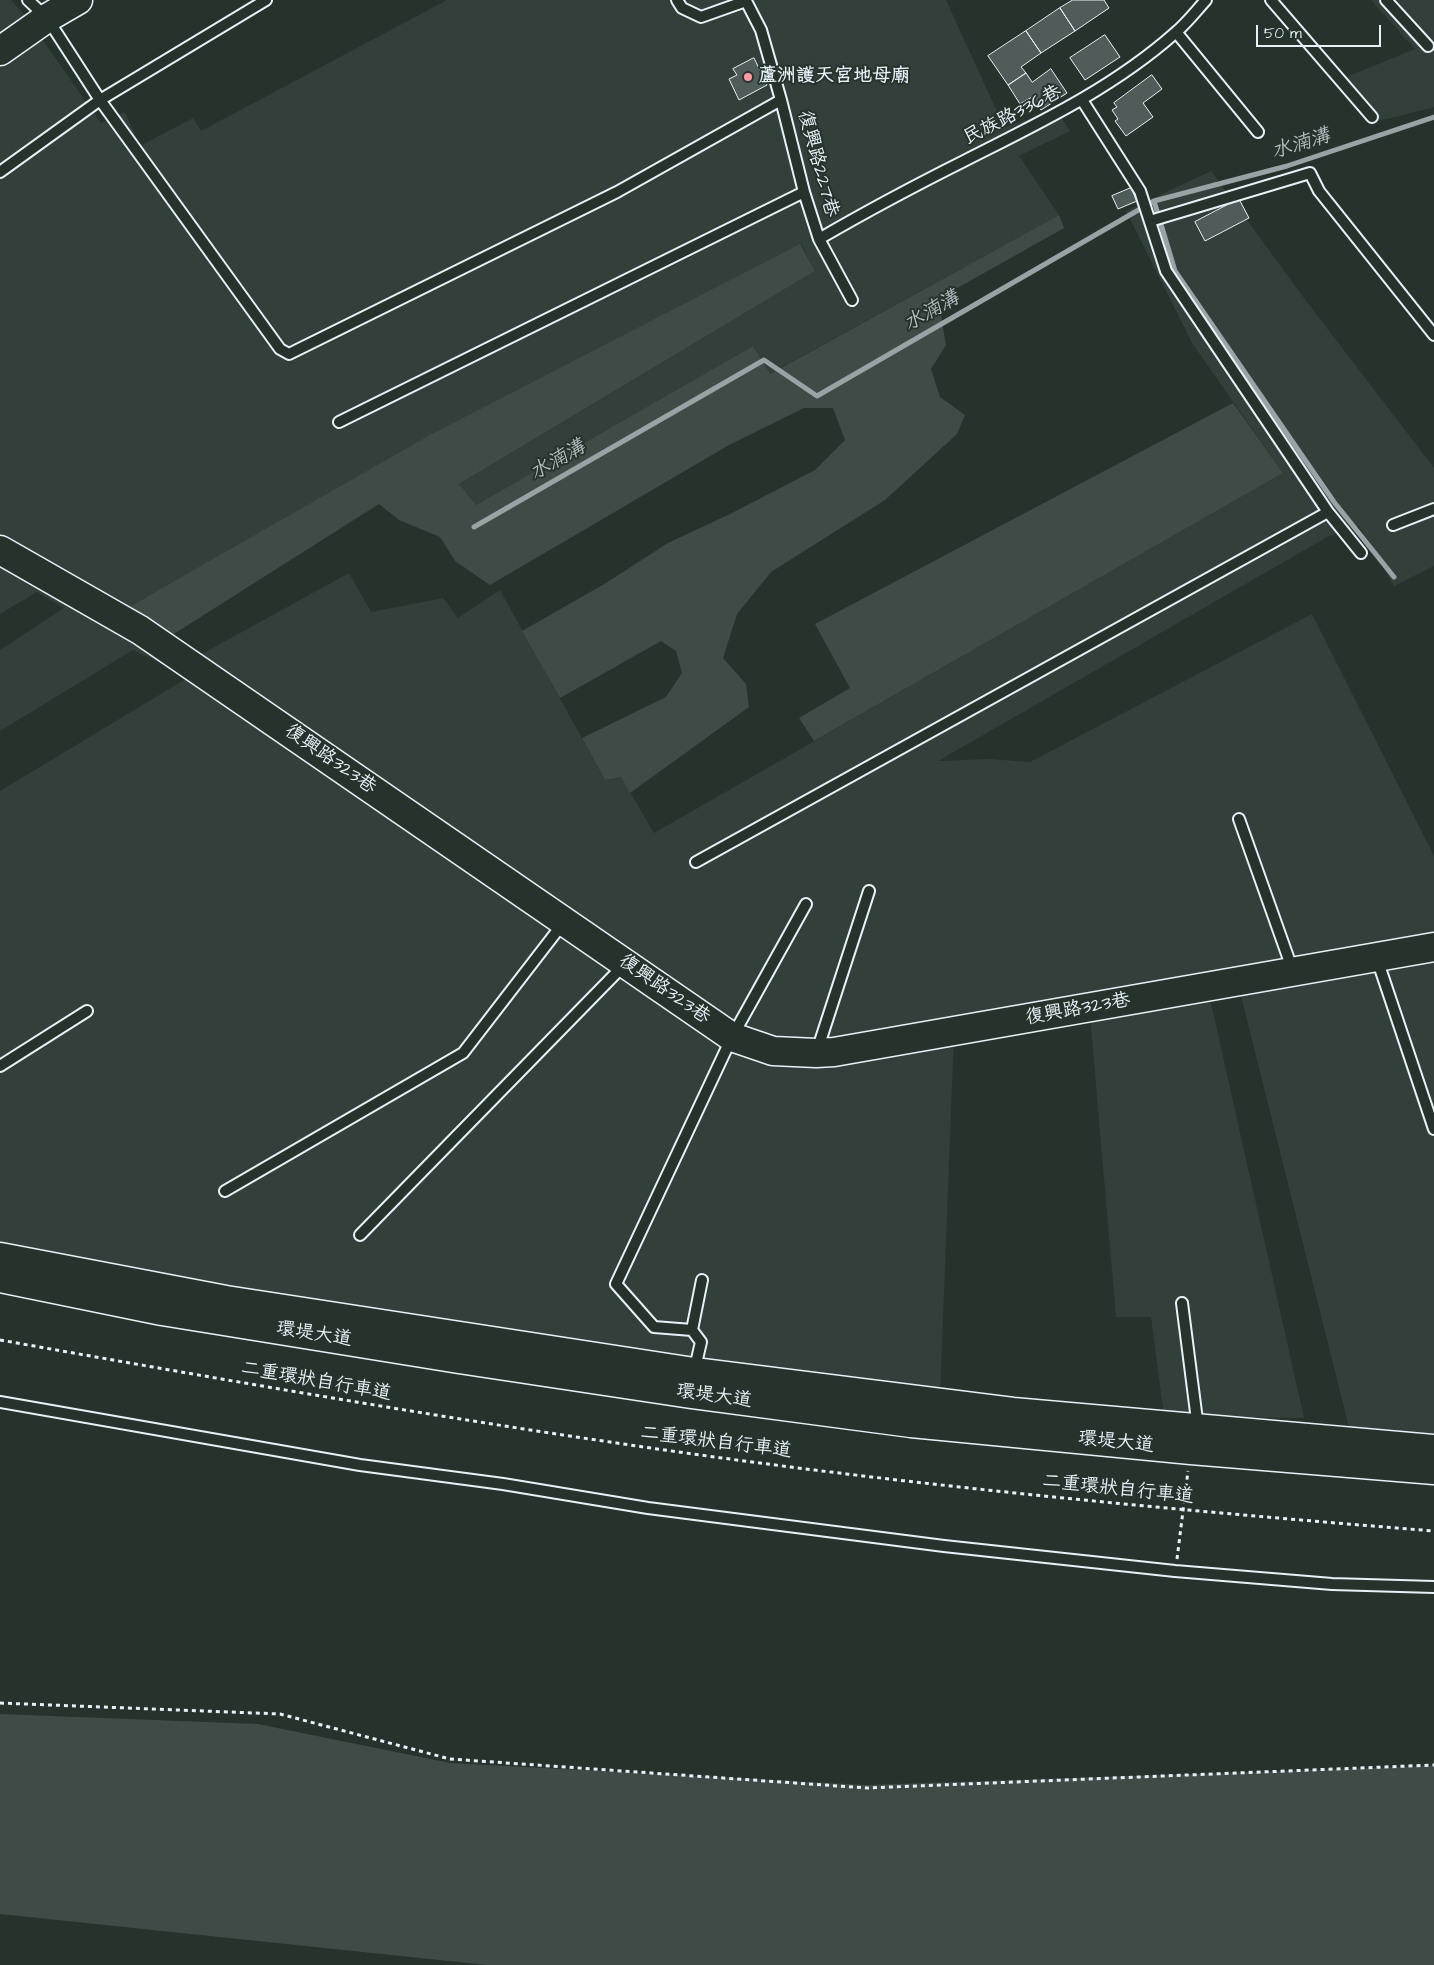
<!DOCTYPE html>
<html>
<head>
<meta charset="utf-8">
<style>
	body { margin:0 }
	#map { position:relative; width:1434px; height:1965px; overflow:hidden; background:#26332d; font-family:"Architects Daughter",sans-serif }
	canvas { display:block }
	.scale { position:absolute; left:1256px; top:25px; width:125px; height:22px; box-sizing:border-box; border:2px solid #e8f1f8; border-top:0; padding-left:6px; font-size:15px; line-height:18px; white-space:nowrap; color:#e8f1f8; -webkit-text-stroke:4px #26332d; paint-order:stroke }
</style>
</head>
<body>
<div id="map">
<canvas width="1434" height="1965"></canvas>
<div class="scale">50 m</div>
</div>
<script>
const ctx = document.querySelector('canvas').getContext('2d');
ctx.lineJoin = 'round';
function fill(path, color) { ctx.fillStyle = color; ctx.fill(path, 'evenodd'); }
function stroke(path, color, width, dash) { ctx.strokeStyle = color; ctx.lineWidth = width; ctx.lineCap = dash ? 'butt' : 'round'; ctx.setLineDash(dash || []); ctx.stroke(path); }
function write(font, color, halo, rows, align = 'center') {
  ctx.font = font + ' "Architects Daughter","LXGW WenKai TC",sans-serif'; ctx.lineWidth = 4; ctx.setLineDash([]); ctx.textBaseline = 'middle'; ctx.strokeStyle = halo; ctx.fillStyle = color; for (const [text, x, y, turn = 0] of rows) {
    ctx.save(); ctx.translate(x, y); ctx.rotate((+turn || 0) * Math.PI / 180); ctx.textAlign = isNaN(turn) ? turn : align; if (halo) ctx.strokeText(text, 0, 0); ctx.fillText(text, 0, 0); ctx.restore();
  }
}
const built = new Path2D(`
	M 0,0 L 11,0 L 27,18 L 101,123 L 125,112 L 140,146 L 193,118 L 201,131 L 447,0 L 946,0 L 1004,127 L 1056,110 L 1070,131 L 1019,156 L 1059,215 L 769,374 L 753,346 L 476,505 L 459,484 L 815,271 L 801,244 L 125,609 L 200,655 L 349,573 L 371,612 L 443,598 L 458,618 L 500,590 L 605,780 L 621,777 L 654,833 L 1283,473 L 1192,343 L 1126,211 L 1211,171 L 1307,302 L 1434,468 L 1434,566 L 1394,586 L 1359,526 L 1329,536 L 938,761 L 989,759 L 1030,762 L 1312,614 L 1434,856 L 1434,1435 L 1350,1431 L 1239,988 L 1209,994 L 1304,1418 L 1164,1416 L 1151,1317 L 1116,1317 L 1090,1016 L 954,1034 L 940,1396 L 293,1301 L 0,1245 L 0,791 L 189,677 L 133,650 L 0,731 L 0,650 L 64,608 L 37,592 L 0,614 Z
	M 1371,0 L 1434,0 L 1434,107 L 1370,123 L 1339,80 L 1415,49 Z`);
const green = new Path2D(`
	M 1059,215 L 1064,228 L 936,300 L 941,315 L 946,345 L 931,369 L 940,397 L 965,415 L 957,434 L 885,500 L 771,572 L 737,614 L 723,658 L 746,684 L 749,707 L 630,793 L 621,777 L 605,780 L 582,738 L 666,697 L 682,673 L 676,651 L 661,641 L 560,698 L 522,631 L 606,583 L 668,543 L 732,513 L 815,470 L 845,440 L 833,408 L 804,408 L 729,445 L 490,585 L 455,561 L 440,537 L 399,520 L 379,504 L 169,637 L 124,610 L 430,435 L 800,244 L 815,271 L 459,484 L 476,505 L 753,346 L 770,374 Z
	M 1233,403 L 1283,473 L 814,741 L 799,718 L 850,688 L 815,624 Z
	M 0,1714 L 258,1724 L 450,1763 L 866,1785 L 1434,1766 L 1434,1965 L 487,1965 L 0,1914 Z`);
const stream = new Path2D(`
	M 1154,201 L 1175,271 L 1334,502 L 1394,577
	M 474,527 L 764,360 L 817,396 L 1154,201 L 1287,166 L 1434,117`);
const building = new Path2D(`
	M 1073,0 L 1104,0 L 1109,8 L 1075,31 L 1060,8 Z
	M 1060,8 L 1075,31 L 1041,53 L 1026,31 Z
	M 1026,31 L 1041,53 L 1021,67 L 1026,73 L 1008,85 L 988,56 Z
	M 1105,35 L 1120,57 L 1085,80 L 1070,58 Z
	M 754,58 L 767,85 L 739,100 L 729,79 L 737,75 L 733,69 Z
	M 1051,69 L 1067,93 L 1041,110 L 1032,97 L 1020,104 L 1008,85 L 1026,73 L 1032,82 Z
	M 1152,75 L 1162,89 L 1143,103 L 1153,117 L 1126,136 L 1115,121 L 1118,119 L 1112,110 L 1117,107 L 1114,103 Z
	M 1131,188 L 1137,201 L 1118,209 L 1112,196 Z
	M 1239,199 L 1249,218 L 1205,241 L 1195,222 Z`);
const path = new Path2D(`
	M 0,1340 C 203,1376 406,1412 610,1442 C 883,1483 1159,1509 1434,1531
	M 1177,1559 L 1188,1471
	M 0,1703 L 280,1714 L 450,1759 L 867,1788 L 1434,1765`);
const lane = new Path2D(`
	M 28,0 L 47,18 L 100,100 L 266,0
	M 677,0 L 682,8 L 701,17 L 746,1 L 761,30 L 781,100 L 804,192 L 819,239 L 852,300
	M 1271,0 L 1372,117
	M 1386,0 L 1428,46
	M 1176,32 L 1258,132
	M 1082,100 L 1140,191 L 1166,271 L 1328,512 L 1361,553
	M 0,172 L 100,100 L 280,349 L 289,354 L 617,192 L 781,100
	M 1150,221 L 1310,173 L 1319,191 L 1434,335
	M 819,239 C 867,211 916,185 966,160 C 1039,123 1113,88 1175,33 C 1187,23 1196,11 1206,0
	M 339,422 L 804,192
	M 1393,525 L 1434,509
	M 1239,819 L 1293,971
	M 696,862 L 1328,512
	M 1377,959 L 1434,1129
	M 817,1051 L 869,891
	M 0,1066 L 87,1011
	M 225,1191 L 463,1053 L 564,922
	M 360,1235 L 625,964
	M 1182,1303 L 1198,1428
	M 692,1330 L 702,1280
	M 694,1372 L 701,1342 L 692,1330 L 654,1327 L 616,1284 L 732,1037 L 806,904
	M 0,1402 L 360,1465 L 503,1484 L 648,1508 L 944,1546 L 1175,1571 L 1332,1584 L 1434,1587`);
const secondary = new Path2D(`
	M 0,51 L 47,18 L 78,0
	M 0,550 L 140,630 L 732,1037 L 773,1051 L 816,1053 L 834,1052 L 1434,947
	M 0,1257 L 226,1300 L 694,1372 L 1013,1412 L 1434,1449
	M 0,1278 L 162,1311 L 459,1359 L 691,1394 L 911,1423 L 1191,1450 L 1434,1470`);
const markers = [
	[748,77,5,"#ff9aa2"]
];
const poiNames = [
	["蘆洲護天宮地母廟",758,77]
];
const streetNames = [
	["民族路336巷",1013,116,-27],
	["復興路227巷",817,164,75],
	["復興路323巷",330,760,35],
	["復興路323巷",664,990,35],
	["復興路323巷",1078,1010,-10],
	["環堤大道",314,1335,9],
	["二重環狀自行車道",316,1382,10],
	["環堤大道",714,1397,8],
	["二重環狀自行車道",716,1443,7],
	["環堤大道",1116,1443,6],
	["二重環狀自行車道",1118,1490,6]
];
const waterNames = [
	["水湳溝",1301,145,-17],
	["水湳溝",932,312,-30],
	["水湳溝",558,461,-30]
];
fill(built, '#333f3a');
fill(green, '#3e4b47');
stroke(stream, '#98a3a5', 5);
fill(building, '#505c59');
stroke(building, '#e8f1f8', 1);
stroke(lane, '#e8f1f8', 14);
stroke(secondary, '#e8f1f8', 31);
stroke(path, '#e8f1f8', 3, [4, 4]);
stroke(lane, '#26332d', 10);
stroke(secondary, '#26332d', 28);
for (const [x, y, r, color] of markers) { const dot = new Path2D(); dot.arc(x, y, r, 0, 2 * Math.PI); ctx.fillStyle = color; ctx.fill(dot); stroke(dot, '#26332d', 2); }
write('bold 19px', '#e8f1f8', '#26332d', poiNames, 'left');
write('19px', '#e8f1f8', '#26332d', streetNames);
write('italic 20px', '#b3bdc0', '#26332d', waterNames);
</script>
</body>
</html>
